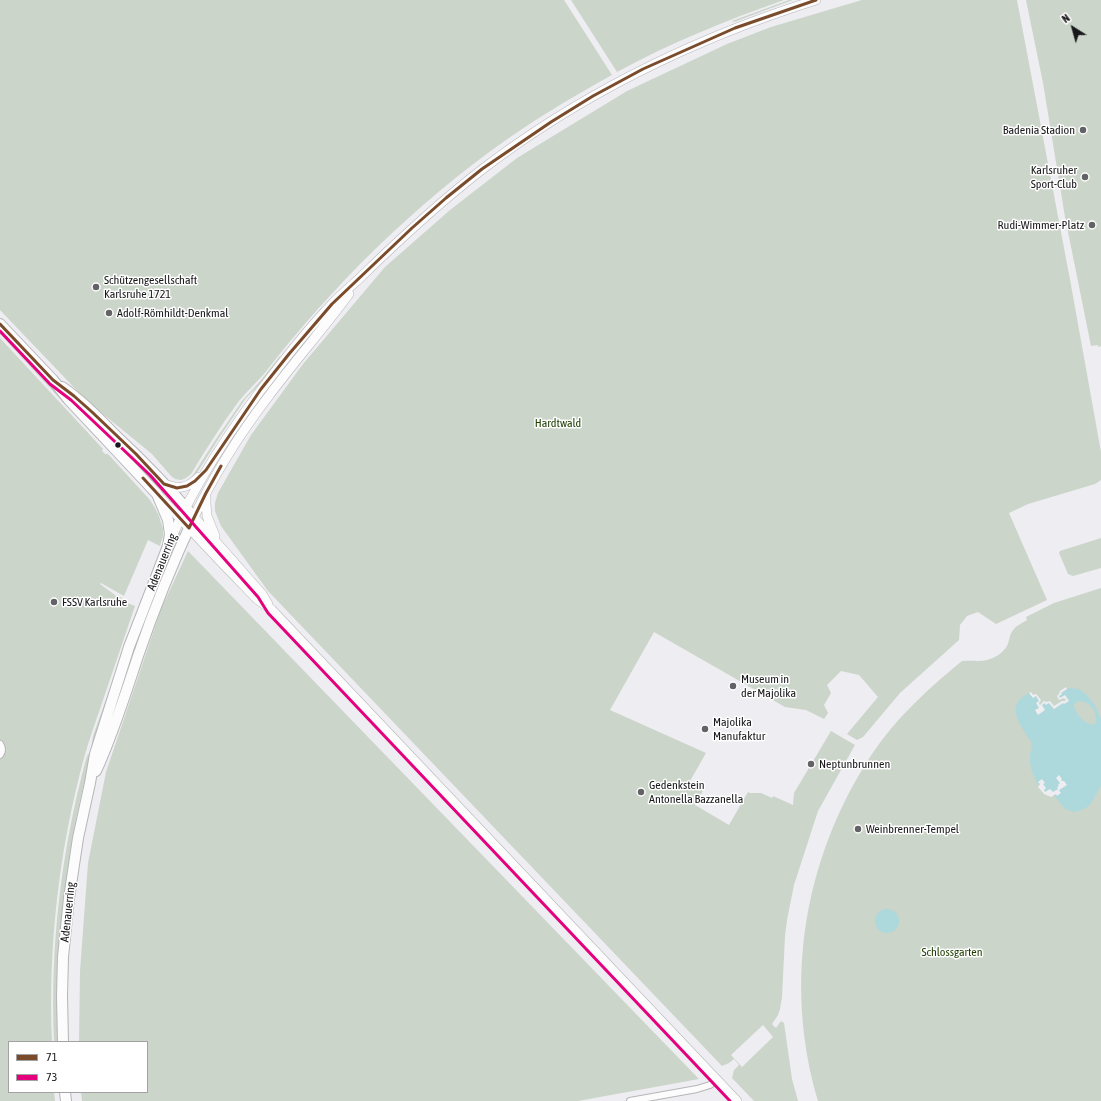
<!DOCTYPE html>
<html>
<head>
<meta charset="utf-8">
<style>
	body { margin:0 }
	#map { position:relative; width:1101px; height:1101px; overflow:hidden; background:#ededf2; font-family:"Asap Condensed",sans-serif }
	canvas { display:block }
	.legend { position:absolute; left:8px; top:1041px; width:140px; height:52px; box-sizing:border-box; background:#fff; border:1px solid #a3a2a3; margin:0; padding:5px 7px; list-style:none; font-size:12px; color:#18171a }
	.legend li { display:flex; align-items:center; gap:8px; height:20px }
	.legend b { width:20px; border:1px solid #a3a2a3 }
	.north { position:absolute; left:1053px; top:8px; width:40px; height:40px; -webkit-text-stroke:3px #fff; paint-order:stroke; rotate:323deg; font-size:11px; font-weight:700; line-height:16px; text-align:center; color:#18171a }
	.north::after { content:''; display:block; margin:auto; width:14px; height:18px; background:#18171a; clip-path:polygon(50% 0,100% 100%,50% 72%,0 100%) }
</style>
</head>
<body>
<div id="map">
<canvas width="1101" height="1101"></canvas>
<ul class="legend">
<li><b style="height:5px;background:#7a4b2a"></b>71</li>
<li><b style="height:5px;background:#e5007d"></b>73</li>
</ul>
<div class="north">N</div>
</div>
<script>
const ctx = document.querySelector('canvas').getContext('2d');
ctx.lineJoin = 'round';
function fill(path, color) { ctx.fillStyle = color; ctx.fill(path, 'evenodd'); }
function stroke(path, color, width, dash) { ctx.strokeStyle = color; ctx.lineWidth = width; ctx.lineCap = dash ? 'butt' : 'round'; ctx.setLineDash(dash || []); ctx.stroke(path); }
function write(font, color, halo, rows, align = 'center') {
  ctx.font = font + ' "Asap Condensed",sans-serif'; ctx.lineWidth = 3; ctx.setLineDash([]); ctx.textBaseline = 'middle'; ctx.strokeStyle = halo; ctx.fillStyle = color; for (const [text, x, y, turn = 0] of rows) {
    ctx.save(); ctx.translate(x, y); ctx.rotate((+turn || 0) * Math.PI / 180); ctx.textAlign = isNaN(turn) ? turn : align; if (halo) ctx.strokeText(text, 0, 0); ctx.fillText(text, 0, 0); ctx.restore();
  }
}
const green = new Path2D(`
	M 0,0 L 564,0 L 612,75 C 576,95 540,116 506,140 C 414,205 333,285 264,374 C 256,383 247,391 239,401 C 222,424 206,449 191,474 L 186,478 L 181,480 L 175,479 L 171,476 L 152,454 L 86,400 L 0,310 Z
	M 571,0 L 784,0 C 727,20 670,43 617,72 Z
	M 789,0 L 793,0 L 734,22 L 732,21 Z
	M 862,0 L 1017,0 L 1071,285 L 1101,452 L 1101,480 L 1095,484 L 1028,504 L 1009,513 L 1047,600 L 996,624 L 978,612 L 967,616 L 960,625 L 959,640 L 900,693 L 863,737 L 857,740 L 847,734 L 878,697 L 859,675 L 841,671 L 827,685 L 831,693 L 824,705 L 828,713 L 824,719 L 806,710 L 785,707 L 654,632 L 610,710 L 706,753 L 690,781 L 704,789 L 695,805 L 729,825 L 748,792 L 750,793 L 761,793 L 772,798 L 773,796 L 793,805 L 794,793 L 831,731 L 855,745 L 818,811 L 794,885 L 787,920 L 785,936 L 782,997 L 780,1009 L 778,1015 L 772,1024 L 776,1028 L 781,1021 L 784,1023 L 792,1079 L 798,1101 L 754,1101 L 732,1078 L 734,1070 L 739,1065 L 734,1059 L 729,1063 L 722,1066 L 268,591 L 221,526 L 215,511 L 215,503 L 218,493 L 251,435 L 303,364 L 385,267 L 450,210 L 517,158 L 627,91 L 727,44 L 771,27 ZM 763,1025 L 773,1037 L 742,1067 L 731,1055 Z
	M 1026,0 L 1101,0 L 1101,346 L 1098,347 L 1098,345 L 1091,346 L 1065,217 L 1043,83 Z
	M 0,333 L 78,414 L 102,442 L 101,443 L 0,334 Z
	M 0,338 L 103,449 L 102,451 L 105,454 L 108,454 L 150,500 L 155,508 L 159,516 L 163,529 L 163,536 L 160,546 L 148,540 L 124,596 L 101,583 L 100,584 L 115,595 L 122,598 L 122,599 L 125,602 L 135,606 C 124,638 113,671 102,703 C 96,721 89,739 84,758 C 59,850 48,946 52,1042 L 9,1042 L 9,1092 L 54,1092 L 55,1101 L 0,1101 Z
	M 280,356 L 280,358 L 261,383 L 246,398 L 219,438 L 195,476 L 186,482 L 193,475 L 216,439 L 242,401 L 261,380 Z
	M 179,531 L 180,533 L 142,628 L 133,652 L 130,666 L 113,716 L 112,715 L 130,655 L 164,565 Z
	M 1101,538 L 1101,568 L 1073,576 L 1068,574 L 1059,553 L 1060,551 Z
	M 188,551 L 699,1079 L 578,1101 L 82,1101 L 81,1092 L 147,1092 L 147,1042 L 79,1042 L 80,971 L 88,863 L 106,772 L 161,609 Z
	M 1101,588 L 1101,1101 L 818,1101 C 783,982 804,857 872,754 C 896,718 929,688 962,661 C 971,660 979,662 987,660 C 995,658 1003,653 1007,646 C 1010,640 1009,634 1014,629 C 1017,625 1023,623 1027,620 L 1026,617 L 1054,603 Z
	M 139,607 L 93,749 L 91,749 L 93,736 Z
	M 88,754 L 90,755 C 90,766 86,777 83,787 C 78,809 73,831 70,853 C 60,916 56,979 58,1042 L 54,1042 C 50,947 61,852 86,759 Z`);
const water = new Path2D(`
	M 1069,688 L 1079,689 L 1087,695 L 1094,704 L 1101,718 L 1101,786 L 1090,805 L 1082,810 L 1074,812 L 1065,809 L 1054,795 C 1040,795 1030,772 1030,760 C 1029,754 1033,747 1031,742 C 1029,738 1026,735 1024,731 C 1014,715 1010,703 1029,693 L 1033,698 L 1036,696 L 1039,701 L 1036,703 L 1039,707 L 1035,710 L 1038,715 L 1045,710 L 1042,705 L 1045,703 L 1049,703 L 1054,709 L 1063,703 L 1069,701 L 1065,695 L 1060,698 L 1059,696 L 1061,693 ZM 1080,701 C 1091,702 1099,714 1095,724 C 1087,727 1074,713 1074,705 L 1077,702 Z
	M875 921a12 12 0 1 1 24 0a12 12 0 1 1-24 0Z`);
const pier = new Path2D(`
	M 1066,687 L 1067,689 L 1061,693 L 1062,694 L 1059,696 L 1060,698 L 1065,695 L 1069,701 L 1064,704 L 1063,703 L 1054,709 L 1049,703 L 1046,705 L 1045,703 L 1042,705 L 1045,710 L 1038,715 L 1035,710 L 1039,708 L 1036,703 L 1039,701 L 1036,696 L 1033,698 L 1029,693 L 1031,692 L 1033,695 L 1035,694 L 1037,695 L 1041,700 L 1039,703 L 1040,705 L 1044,701 L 1047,702 L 1050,701 L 1054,706 L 1062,701 L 1065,701 L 1066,700 L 1064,698 L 1059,700 L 1057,696 L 1059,694 L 1060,691 Z
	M 1059,775 L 1062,779 L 1061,780 L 1062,781 L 1064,781 L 1067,785 L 1059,790 L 1061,793 L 1057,796 L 1056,794 L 1051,797 L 1044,794 L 1038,787 L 1040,784 L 1038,782 L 1042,779 L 1045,783 L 1043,784 L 1046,788 L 1044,790 L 1045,792 L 1050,789 L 1053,792 L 1058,789 L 1057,787 L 1059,786 L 1058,785 L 1060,783 L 1056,778 Z`);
const street = new Path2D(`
	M 0,744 C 2,747 3,751 0,755
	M 630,1101 L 697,1089 L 710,1085 L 717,1079`);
const secondary = new Path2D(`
	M 164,484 C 179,490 188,488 199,477
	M 159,496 L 222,563 L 257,599 L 272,610 L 737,1101
	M 206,497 L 206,504 L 207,516 L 215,536
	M 170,541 C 197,478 236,421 278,368 C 295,346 312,325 331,305 C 341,294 353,285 363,275 C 402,237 441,201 484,168 C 584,92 696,38 816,0
	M 268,604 L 262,594 L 194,517 C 214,475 239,435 268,397 C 294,362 323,329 349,294`);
const primary = new Path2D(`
	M 0,324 L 53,380 L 68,399 L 157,494 L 168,520 L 170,534 L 168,546 L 129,647 L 95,754 L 90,783 L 78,838 L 69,898 L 63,957 L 62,996 L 63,1042
	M 62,387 C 81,400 98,417 114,434 C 142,460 169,488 194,517 C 173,562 154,609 138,656 C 125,695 113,734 96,771
	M 65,1092 L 66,1101`);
const bus1 = new Path2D(`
	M 0,324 L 53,380 L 74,396 L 92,412 L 136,454 L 164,484 L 177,488 L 187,486 L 195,481 L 206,470 L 261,389 L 289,354 L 332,304 L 412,228 L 446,198 L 482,169 L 551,122 L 593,96 L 643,69 L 735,28 L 816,0
	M 143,478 L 189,528
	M 189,528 L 206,493 L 221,466`);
const bus2 = new Path2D(`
	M 0,331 L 50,384 L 71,400 L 150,475 L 258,597 L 268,613 L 730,1101`);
const markers = [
	[1083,130,4,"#636266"],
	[1085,177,4,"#636266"],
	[1092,225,4,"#636266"],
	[96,287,4,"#636266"],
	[109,313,4,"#636266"],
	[118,445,3.5,"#18171a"],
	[54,602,4,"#636266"],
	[733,686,4,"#636266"],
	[705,729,4,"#636266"],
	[811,764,4,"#636266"],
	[641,792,4,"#636266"],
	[858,829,4,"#636266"]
];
const poiNames = [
	["Badenia Stadion",1075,130,"right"],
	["Karlsruher",1077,170,"right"],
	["Sport-Club",1077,184,"right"],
	["Rudi-Wimmer-Platz",1084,225,"right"],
	["Schützengesellschaft",104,280],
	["Karlsruhe 1721",104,294],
	["Adolf-Römhildt-Denkmal",117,313],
	["FSSV Karlsruhe",62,602],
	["Museum in",741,679],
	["der Majolika",741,693],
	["Majolika",713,722],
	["Manufaktur",713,736],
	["Neptunbrunnen",819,764],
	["Gedenkstein",649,785],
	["Antonella Bazzanella",649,799],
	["Weinbrenner-Tempel",866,829]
];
const parkNames = [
	["Hardtwald",558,423],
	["Schlossgarten",952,952]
];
const streetNames = [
	["Adenauerring",162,562,-68],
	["Adenauerring",68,912,-84]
];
fill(green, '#ccd5c9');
fill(water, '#add8dc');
fill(pier, '#ededf2');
stroke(street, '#b6b6b9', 8);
stroke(secondary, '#b6b6b9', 10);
stroke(primary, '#b6b6b9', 12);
stroke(street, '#fcfcfd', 6);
stroke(secondary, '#fcfcfd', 9);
stroke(primary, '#fcfcfd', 10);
stroke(bus1, '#7a4b2a', 3);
stroke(bus2, '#e5007d', 3);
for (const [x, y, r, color] of markers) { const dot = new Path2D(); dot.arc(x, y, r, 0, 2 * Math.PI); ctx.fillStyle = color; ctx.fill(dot); stroke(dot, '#fff', 1.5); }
write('12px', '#18171a', '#fff', poiNames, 'left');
write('12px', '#1d3d00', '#fff', parkNames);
write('12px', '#18171a', '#fff', streetNames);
</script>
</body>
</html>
